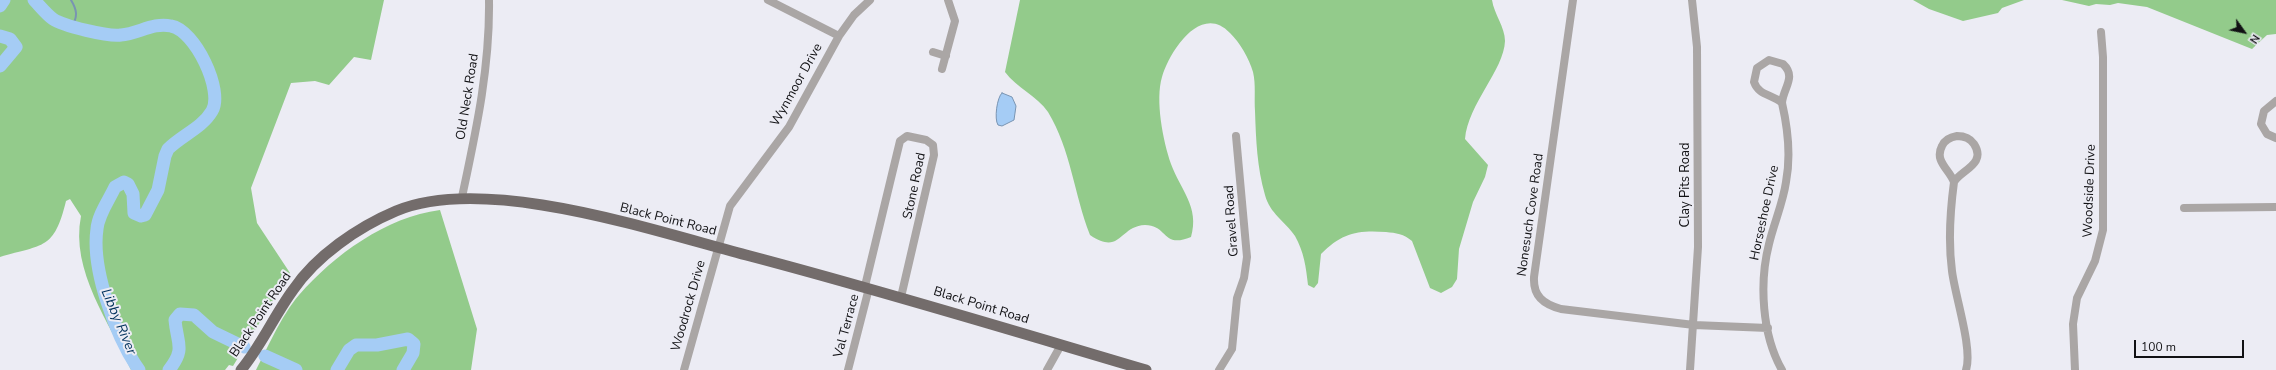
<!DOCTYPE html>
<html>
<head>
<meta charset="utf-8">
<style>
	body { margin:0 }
	#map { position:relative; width:2276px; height:370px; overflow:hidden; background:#ececf4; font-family:"Nunito Sans",sans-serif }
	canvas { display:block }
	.north { position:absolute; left:2224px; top:12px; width:40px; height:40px; -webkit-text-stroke:3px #ececf4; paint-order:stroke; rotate:123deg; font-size:11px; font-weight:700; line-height:16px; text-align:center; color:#111114 }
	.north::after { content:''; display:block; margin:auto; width:14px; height:18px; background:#111114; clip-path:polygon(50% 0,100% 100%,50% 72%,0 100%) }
	.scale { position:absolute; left:2134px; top:340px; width:110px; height:18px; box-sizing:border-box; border:2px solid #111114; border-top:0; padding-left:5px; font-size:12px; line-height:14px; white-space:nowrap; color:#111114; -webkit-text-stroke:3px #ececf4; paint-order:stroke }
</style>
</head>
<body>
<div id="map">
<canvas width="2276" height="370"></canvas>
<div class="north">N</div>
<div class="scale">100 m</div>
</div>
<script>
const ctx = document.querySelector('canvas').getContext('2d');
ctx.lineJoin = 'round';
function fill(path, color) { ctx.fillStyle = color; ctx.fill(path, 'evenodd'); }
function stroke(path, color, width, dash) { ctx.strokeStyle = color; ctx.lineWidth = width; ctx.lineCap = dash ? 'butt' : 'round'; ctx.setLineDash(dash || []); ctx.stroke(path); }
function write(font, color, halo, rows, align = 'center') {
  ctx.font = font + ' "Nunito Sans",sans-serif'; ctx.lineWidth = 4; ctx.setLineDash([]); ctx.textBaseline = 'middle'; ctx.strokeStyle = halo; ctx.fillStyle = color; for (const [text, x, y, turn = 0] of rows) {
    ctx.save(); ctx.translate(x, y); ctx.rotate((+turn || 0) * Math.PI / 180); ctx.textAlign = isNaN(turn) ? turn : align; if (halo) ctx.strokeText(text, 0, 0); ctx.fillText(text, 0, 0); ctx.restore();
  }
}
const green = new Path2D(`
	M 0,0 L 384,0 L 371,60 L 354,57 L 329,85 L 315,81 L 291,83 L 251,188 L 257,223 L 290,273 L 233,366 L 229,365 L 225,370 L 131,370 C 110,323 70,271 81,216 L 70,199 L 66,201 C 54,250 44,244 0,257 Z
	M 1020,0 L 1492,0 C 1494,14 1505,27 1505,41 C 1504,70 1468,104 1465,139 L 1488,165 L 1485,177 L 1473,202 L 1459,249 L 1457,279 L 1452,287 L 1441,293 L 1430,288 L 1412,241 C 1404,234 1396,233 1386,232 C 1357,230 1342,233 1321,254 L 1318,283 L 1314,288 L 1308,285 C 1306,267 1304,252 1295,236 C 1285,221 1270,214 1265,195 C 1257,167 1256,140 1255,111 C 1254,99 1256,84 1253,72 C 1249,58 1240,43 1230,33 C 1201,2 1169,52 1162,77 C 1155,100 1163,141 1171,164 C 1180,189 1200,207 1191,237 C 1162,249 1168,225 1145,225 C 1119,226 1121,256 1090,235 C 1074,194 1071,150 1048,112 C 1037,96 1017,88 1005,72 Z
	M 1913,0 L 2024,0 L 2002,8 L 1998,13 L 1963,21 L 1929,9 Z
	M 2062,0 L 2276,0 L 2276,34 L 2267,35 L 2252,49 L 2147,7 L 2118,3 L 2110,5 L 2096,4 L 2089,6 Z
	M 440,210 L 477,329 L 471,370 L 256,370 C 266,351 281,316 299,295 C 334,255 386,217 440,210 Z`);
const water = new Path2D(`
	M 1002,93 L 1012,97 L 1016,106 L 1014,120 L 1002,126 L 998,125 C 994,119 997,97 1002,93 Z`);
const stream = new Path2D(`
	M 71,0 C 77,10 78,16 72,26`);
const river = new Path2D(`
	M 34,0 C 40,6 46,14 53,19 C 63,26 109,37 121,35 C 138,34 153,22 171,26 C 195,30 224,91 212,111 C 202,128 182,135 168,149 L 165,156 L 158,190 L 145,215 L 141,216 L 134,213 L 133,194 L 128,184 L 124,182 L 115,187 C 109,200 98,215 97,229 C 91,269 116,337 139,370
	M 0,6 L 4,0
	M 0,36 L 10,39 L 16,47 L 0,66
	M 265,356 L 296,370
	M 169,370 C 186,348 177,344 175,320 L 180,314 L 194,315 L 213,332 L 244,347
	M 337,370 L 349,350 L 356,345 L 377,345 L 408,339 L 414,344 L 413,353 L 403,370`);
const minor = new Path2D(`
	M 768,0 L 839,36
	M 1573,0 L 1534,277 C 1533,296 1543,304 1561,309 L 1694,325 L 1768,328
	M 933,52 L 946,56
	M 1769,60 L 1783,64 C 1797,77 1783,88 1782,103 C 1772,94 1759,96 1754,82 L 1757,68 Z
	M 942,69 L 955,21 L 948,0
	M 2276,101 L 2264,111 L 2261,124 L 2267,134 L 2276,138
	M 1957,136 C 1964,136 1970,138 1974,144 C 1987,164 1961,170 1954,182 C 1949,169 1934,161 1942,146 C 1945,139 1951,137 1957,136 Z
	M 1954,182 C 1950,212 1948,241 1952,271 C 1955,296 1973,349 1966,370
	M 462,197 C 476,131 490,68 489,0
	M 2184,208 L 2276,207
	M 865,286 L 900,141 L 907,136 L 926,140 L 933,145 L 934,155 L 901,297
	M 684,370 L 730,206 L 789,127 L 839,36 L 854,15 L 870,0
	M 848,370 L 869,288
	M 1047,370 L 1061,345
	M 1219,370 L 1232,349 L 1237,298 L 1244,278 L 1247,257 L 1236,136
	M 1690,370 L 1698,247 L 1697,47 L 1692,0
	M 1782,370 C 1762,335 1759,283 1769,244 C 1774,223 1783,203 1786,182 C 1791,156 1788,129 1782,103
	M 2075,370 L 2073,324 L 2077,298 L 2095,261 L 2103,230 L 2103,57 L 2101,32`);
const major = new Path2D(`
	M 241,370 C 261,346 274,316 293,290 C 316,256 358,227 396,211 C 486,173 657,232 750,256 C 883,291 1014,331 1146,370`);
const streetNames = [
	["Wynmoor Drive",797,85,-61],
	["Old Neck Road",468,97,-81],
	["Clay Pits Road",1686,185,-90],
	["Stone Road",915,186,-78],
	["Woodside Drive",2090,191,-88],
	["Horseshoe Drive",1765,213,-78],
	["Nonesuch Cove Road",1531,215,-82],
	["Black Point Road",668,220,14],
	["Gravel Road",1232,221,-94],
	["Woodrock Drive",689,306,-74],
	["Black Point Road",981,306,17],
	["Black Point Road",261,315,-56],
	["Val Terrace",847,326,-75]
];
const waterNames = [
	["Libby River",118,322,67]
];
fill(green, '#93cb8b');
fill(water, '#a5ccf5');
stroke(water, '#7994b2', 1);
stroke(stream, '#7994b2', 2);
stroke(river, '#a5ccf5', 13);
stroke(minor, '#aaa6a5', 8);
stroke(major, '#736c6b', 11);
write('13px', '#111114', '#ececf4', streetNames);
write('italic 14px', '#00315c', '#ececf4', waterNames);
</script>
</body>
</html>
